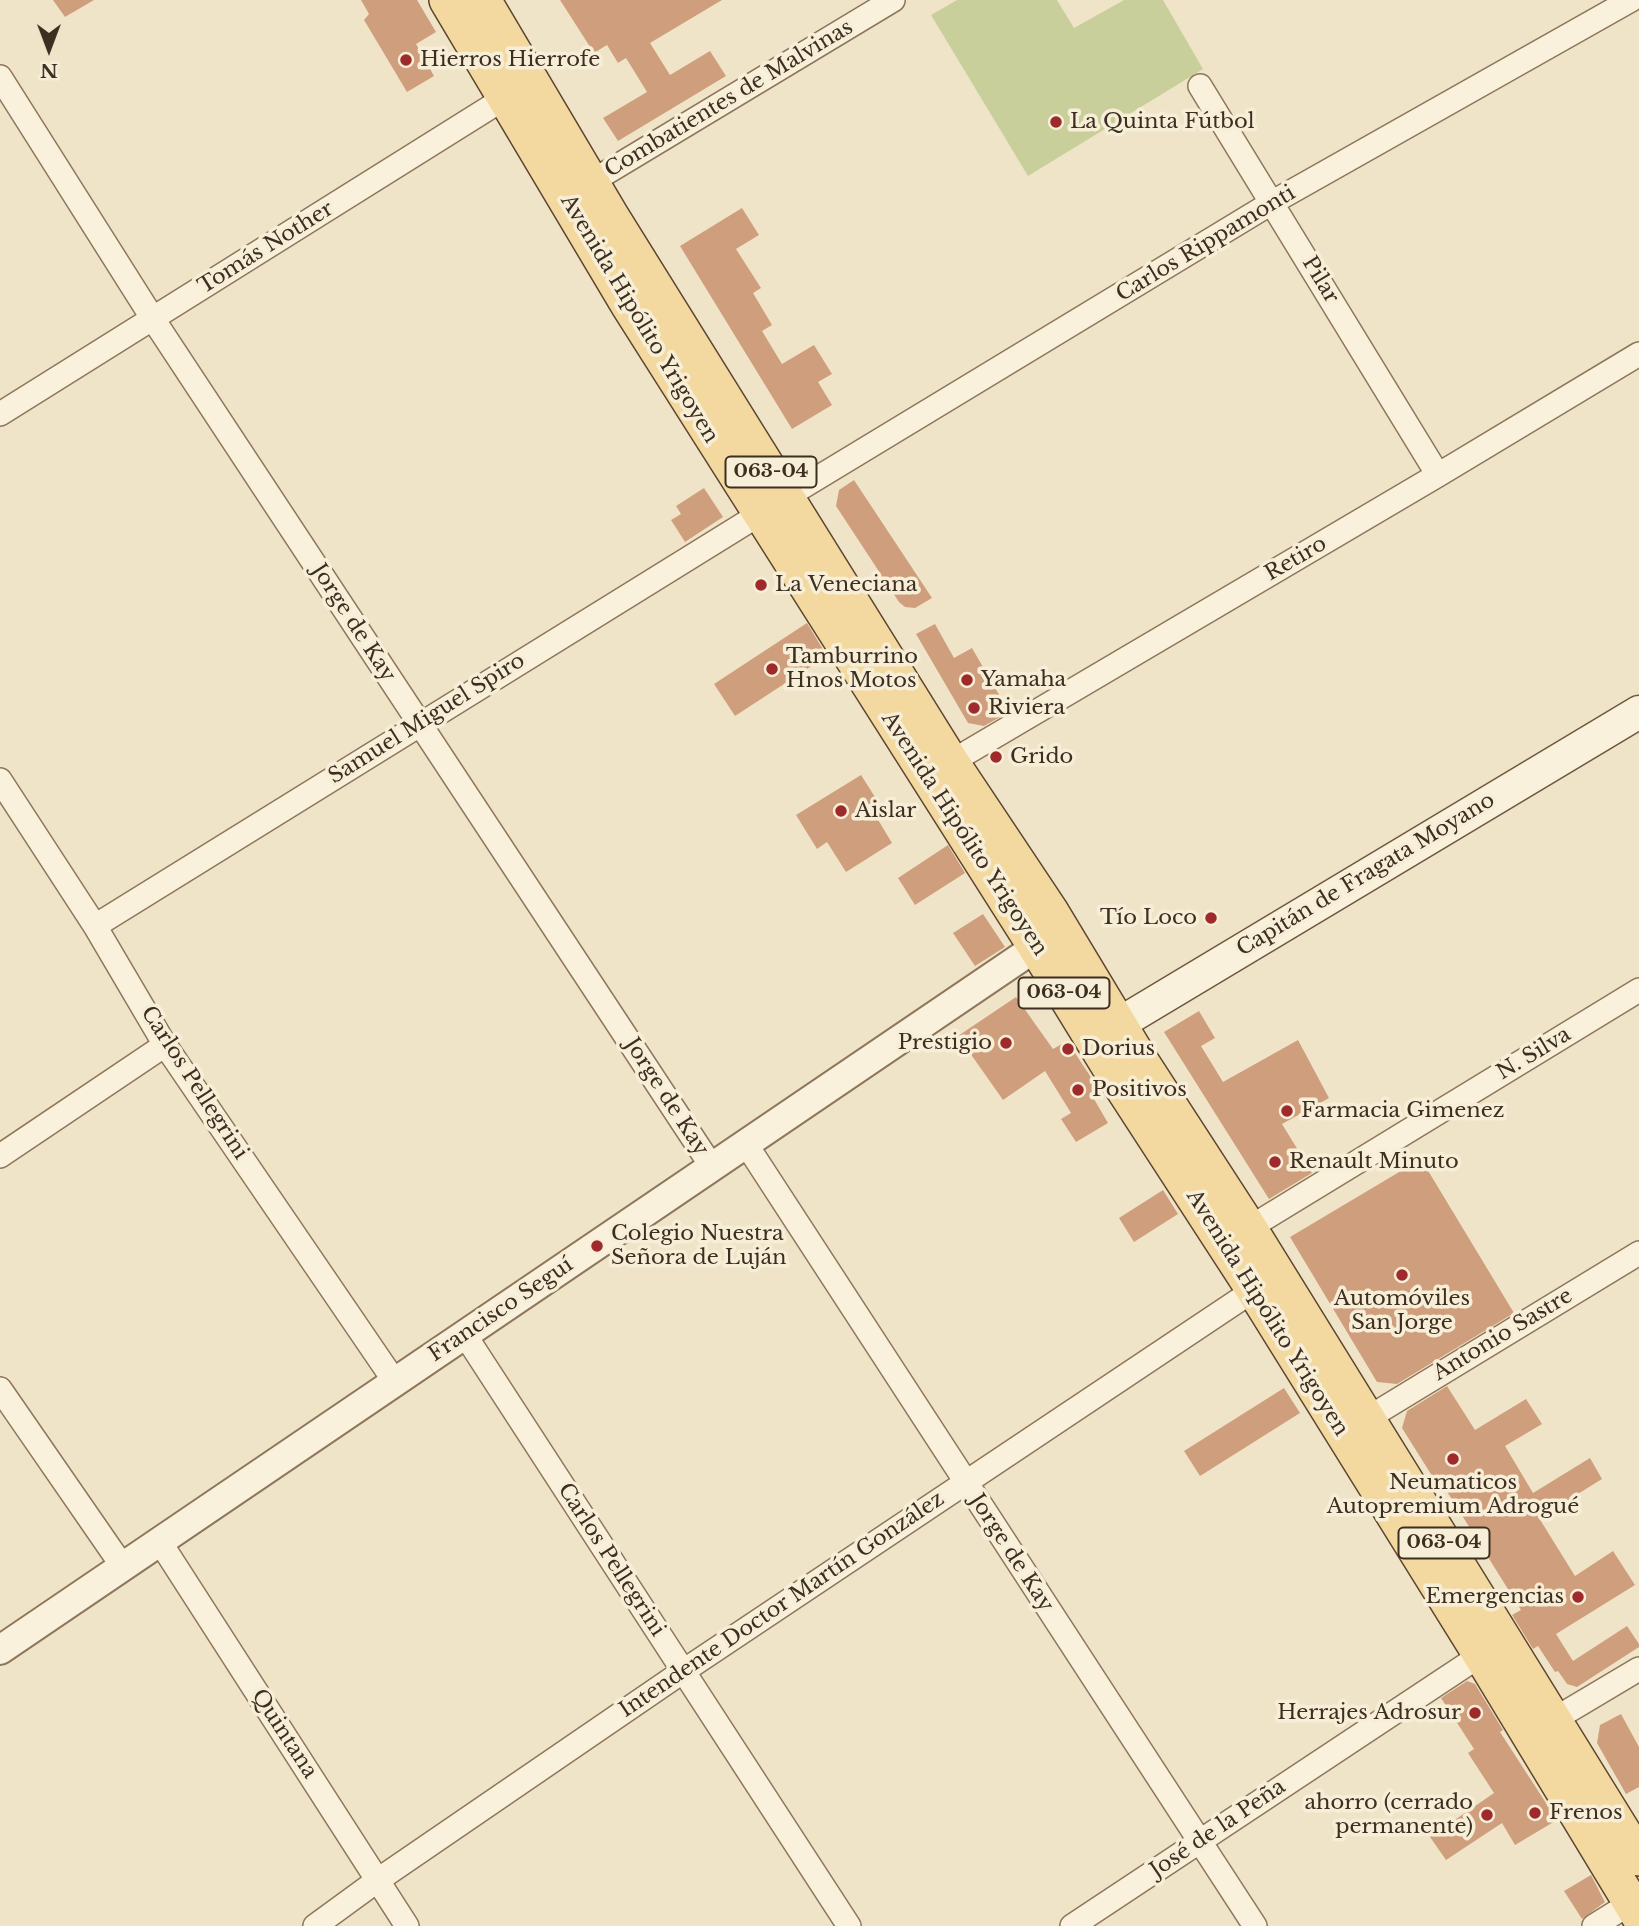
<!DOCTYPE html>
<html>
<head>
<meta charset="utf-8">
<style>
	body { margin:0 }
	#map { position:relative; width:1639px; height:1926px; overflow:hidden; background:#f0e4c8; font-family:"Libre Baskerville",serif }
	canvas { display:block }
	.north { position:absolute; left:14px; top:14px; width:70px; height:70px; -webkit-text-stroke:5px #f7eed8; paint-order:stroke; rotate:180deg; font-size:19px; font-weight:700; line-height:28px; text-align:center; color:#3d2e20 }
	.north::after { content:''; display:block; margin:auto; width:24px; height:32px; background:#3d2e20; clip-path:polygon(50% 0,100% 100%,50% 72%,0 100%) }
</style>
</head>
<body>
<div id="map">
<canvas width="1639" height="1926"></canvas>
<div class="north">N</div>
</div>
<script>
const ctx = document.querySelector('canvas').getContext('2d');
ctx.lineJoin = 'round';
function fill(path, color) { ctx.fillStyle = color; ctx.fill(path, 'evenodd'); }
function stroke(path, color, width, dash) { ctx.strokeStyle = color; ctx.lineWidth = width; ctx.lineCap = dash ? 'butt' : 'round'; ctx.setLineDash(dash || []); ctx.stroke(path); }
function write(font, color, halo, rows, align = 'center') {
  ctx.font = font + ' "Libre Baskerville",serif'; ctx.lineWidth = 7; ctx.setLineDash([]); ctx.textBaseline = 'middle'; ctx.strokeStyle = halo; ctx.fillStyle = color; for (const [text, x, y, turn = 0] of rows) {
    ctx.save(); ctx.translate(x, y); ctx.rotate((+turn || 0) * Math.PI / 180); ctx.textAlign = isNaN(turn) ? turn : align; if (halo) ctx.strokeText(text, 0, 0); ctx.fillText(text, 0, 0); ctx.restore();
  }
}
const green = new Path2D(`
	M 957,0 L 1057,0 L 1074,28 L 1124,0 L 1163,0 L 1203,69 L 1028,176 L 931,15 Z`);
const building = new Path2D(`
	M 53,0 L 94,0 L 65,17 Z
	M 361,0 L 417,0 L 436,32 L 416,44 L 434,76 L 407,92 L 364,20 L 369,14 Z
	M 560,0 L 722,0 L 650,43 L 670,75 L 710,51 L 726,76 L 618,141 L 603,118 L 647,92 L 626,58 L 618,63 L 607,45 L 594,53 Z
	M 742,208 L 759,235 L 736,249 L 761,288 L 753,293 L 772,325 L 762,331 L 782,364 L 814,345 L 832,374 L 818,382 L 832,405 L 792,429 L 680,246 Z
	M 854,480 L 932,598 L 915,608 L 905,607 L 899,602 L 836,506 L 839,490 Z
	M 704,488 L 723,517 L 685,542 L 671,520 L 681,514 L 676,506 Z
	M 807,623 L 827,656 L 735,716 L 714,684 Z
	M 935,624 L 954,658 L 972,648 L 1009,712 L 984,726 L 968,723 L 916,634 Z
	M 861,775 L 882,808 L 874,813 L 892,843 L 846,872 L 827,842 L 817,849 L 796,815 Z
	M 948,845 L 965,873 L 915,905 L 898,878 Z
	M 983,914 L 1005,947 L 975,966 L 953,933 Z
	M 1016,997 L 1053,1049 L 1067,1041 L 1102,1094 L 1094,1099 L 1108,1123 L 1076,1142 L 1061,1119 L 1071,1113 L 1045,1071 L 1003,1100 L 958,1036 Z
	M 1199,1011 L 1215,1038 L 1201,1046 L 1223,1082 L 1298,1040 L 1329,1098 L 1282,1124 L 1312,1173 L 1269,1199 L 1164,1032 Z
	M 1421,1159 L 1514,1313 L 1397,1384 L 1377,1382 L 1290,1237 Z
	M 1163,1190 L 1178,1214 L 1134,1242 L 1119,1218 Z
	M 1447,1386 L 1475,1430 L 1526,1399 L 1542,1424 L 1505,1446 L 1533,1493 L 1590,1458 L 1602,1479 L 1539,1518 L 1575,1576 L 1613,1551 L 1635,1585 L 1556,1634 L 1573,1661 L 1627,1626 L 1639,1644 L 1639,1647 L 1577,1687 L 1567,1684 L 1558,1671 L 1555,1672 L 1538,1646 L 1533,1649 L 1512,1615 L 1521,1610 L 1443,1485 L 1439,1487 L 1402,1428 L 1407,1411 Z
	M 1284,1388 L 1300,1413 L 1200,1476 L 1184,1451 Z
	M 1467,1681 L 1475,1684 L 1503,1730 L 1500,1732 L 1557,1820 L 1515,1845 L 1502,1823 L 1446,1860 L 1430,1837 L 1494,1793 L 1468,1753 L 1474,1749 L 1441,1698 Z
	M 1621,1714 L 1639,1747 L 1639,1787 L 1626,1794 L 1597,1743 L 1600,1725 Z
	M 1591,1875 L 1605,1902 L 1582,1919 L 1564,1891 Z`);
const minor = new Path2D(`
	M 0,77 L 153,319 L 712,1167
	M 1200,86 L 1438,475
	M 581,188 L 893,0
	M 0,414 L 516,91
	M 786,497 L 1273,202 L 1631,0
	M 951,762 L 1438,475 L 1639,354
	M 0,780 L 95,926 L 165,1045 L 395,1382
	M 95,926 L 760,514
	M 746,1144 L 1255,1926
	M 0,1156 L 165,1045
	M 1249,1228 L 1639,990
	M 465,1335 L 849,1926
	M 0,1389 L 123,1567
	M 1368,1418 L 1639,1253
	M 160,1542 L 407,1926
	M 1543,1726 L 1639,1669
	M 315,1926 L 378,1880 L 682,1672 L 1254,1290
	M 1072,1926 L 1493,1647
	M 1594,1926 L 1631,1903`);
const tertiary = new Path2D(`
	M 0,1650 L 1036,947 L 1055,937`);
const secondary = new Path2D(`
	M 1097,1037 L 1639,712`);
const primary = new Path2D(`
	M 447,0 L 628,304 L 1036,947 L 1117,1079 L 1254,1290 L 1481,1655 L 1639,1916
	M 483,0 L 611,216 L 786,497 L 951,762 L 1051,912 L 1142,1063 L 1249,1228 L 1639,1858`);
const markers = [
	[406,60,7,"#9e2a2b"],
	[1056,122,7,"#9e2a2b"],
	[761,585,7,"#9e2a2b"],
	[772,669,7,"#9e2a2b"],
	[967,680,7,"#9e2a2b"],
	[974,708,7,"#9e2a2b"],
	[996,757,7,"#9e2a2b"],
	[841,811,7,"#9e2a2b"],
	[1211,918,7,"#9e2a2b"],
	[1006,1043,7,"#9e2a2b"],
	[1068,1049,7,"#9e2a2b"],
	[1078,1090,7,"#9e2a2b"],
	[1287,1111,7,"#9e2a2b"],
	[1275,1162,7,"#9e2a2b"],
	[597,1246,7,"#9e2a2b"],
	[1402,1275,7,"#9e2a2b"],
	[1453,1459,7,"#9e2a2b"],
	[1578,1597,7,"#9e2a2b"],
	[1475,1713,7,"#9e2a2b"],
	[1535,1813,7,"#9e2a2b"],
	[1487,1815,7,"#9e2a2b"]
];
const shields = [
	[771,472,91],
	[1064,993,91],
	[1444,1543,91]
];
const shieldNames = [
	["063-04",771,472],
	["063-04",1064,993],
	["063-04",1444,1543]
];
const poiNames = [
	["Hierros Hierrofe",420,60],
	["La Quinta Fútbol",1070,122],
	["La Veneciana",775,585],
	["Tamburrino",786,657],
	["Hnos Motos",786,681],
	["Yamaha",981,680],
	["Riviera",988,708],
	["Grido",1010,757],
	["Aislar",855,811],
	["Tío Loco",1197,918,"right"],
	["Prestigio",992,1043,"right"],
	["Dorius",1082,1049],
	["Positivos",1092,1090],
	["Farmacia Gimenez",1301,1111],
	["Renault Minuto",1289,1162],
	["Colegio Nuestra",611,1234],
	["Señora de Luján",611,1258],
	["Automóviles",1402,1299,"center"],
	["San Jorge",1402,1323,"center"],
	["Neumaticos",1453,1483,"center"],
	["Autopremium Adrogué",1453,1507,"center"],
	["Emergencias",1564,1597,"right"],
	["Herrajes Adrosur",1461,1713,"right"],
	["ahorro (cerrado",1473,1803,"right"],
	["permanente)",1473,1827,"right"],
	["Frenos",1549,1813]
];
const streetNames = [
	["Combatientes de Malvinas",729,99,-31],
	["Carlos Rippamonti",1206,244,-31],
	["Tomás Nother",266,248,-32],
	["Pilar",1320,280,59],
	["Avenida Hipólito Yrigoyen",639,319,59],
	["Retiro",1296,559,-30],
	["Jorge de Kay",353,623,57],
	["Samuel Miguel Spiro",427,719,-32],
	["Avenida Hipólito Yrigoyen",964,834,57],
	["Capitán de Fragata Moyano",1366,875,-31],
	["N. Silva",1534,1054,-31],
	["Carlos Pellegrini",194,1083,57],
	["Jorge de Kay",666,1097,57],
	["Francisco Seguí",501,1310,-34],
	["Avenida Hipólito Yrigoyen",1267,1313,58],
	["Antonio Sastre",1503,1335,-31],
	["Jorge de Kay",1011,1553,57],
	["Carlos Pellegrini",611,1560,57],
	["Intendente Doctor Martín González",782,1605,-34],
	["Quintana",284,1734,57],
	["José de la Peña",1218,1829,-34]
];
fill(green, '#c9cf9b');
fill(building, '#cf9f7d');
stroke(minor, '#8d765c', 26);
stroke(tertiary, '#8d765c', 32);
stroke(secondary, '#6f573f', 35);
stroke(primary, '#5b4430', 38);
stroke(minor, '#faf1dc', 23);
stroke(tertiary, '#faf1dc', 28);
stroke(secondary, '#faf1dc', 32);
stroke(primary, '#f3d9a0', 35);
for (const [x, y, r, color] of markers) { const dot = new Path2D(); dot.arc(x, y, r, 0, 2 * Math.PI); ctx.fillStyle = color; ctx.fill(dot); stroke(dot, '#f7eed8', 2.5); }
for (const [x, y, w] of shields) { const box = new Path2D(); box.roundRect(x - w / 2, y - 15.5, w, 31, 5); ctx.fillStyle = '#f7eed8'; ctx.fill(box); stroke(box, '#3d2e20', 2); }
write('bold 19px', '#3d2e20', null, shieldNames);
write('21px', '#3d2e20', '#f7eed8', poiNames, 'left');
write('21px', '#3d2e20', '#f7eed8', streetNames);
</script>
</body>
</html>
